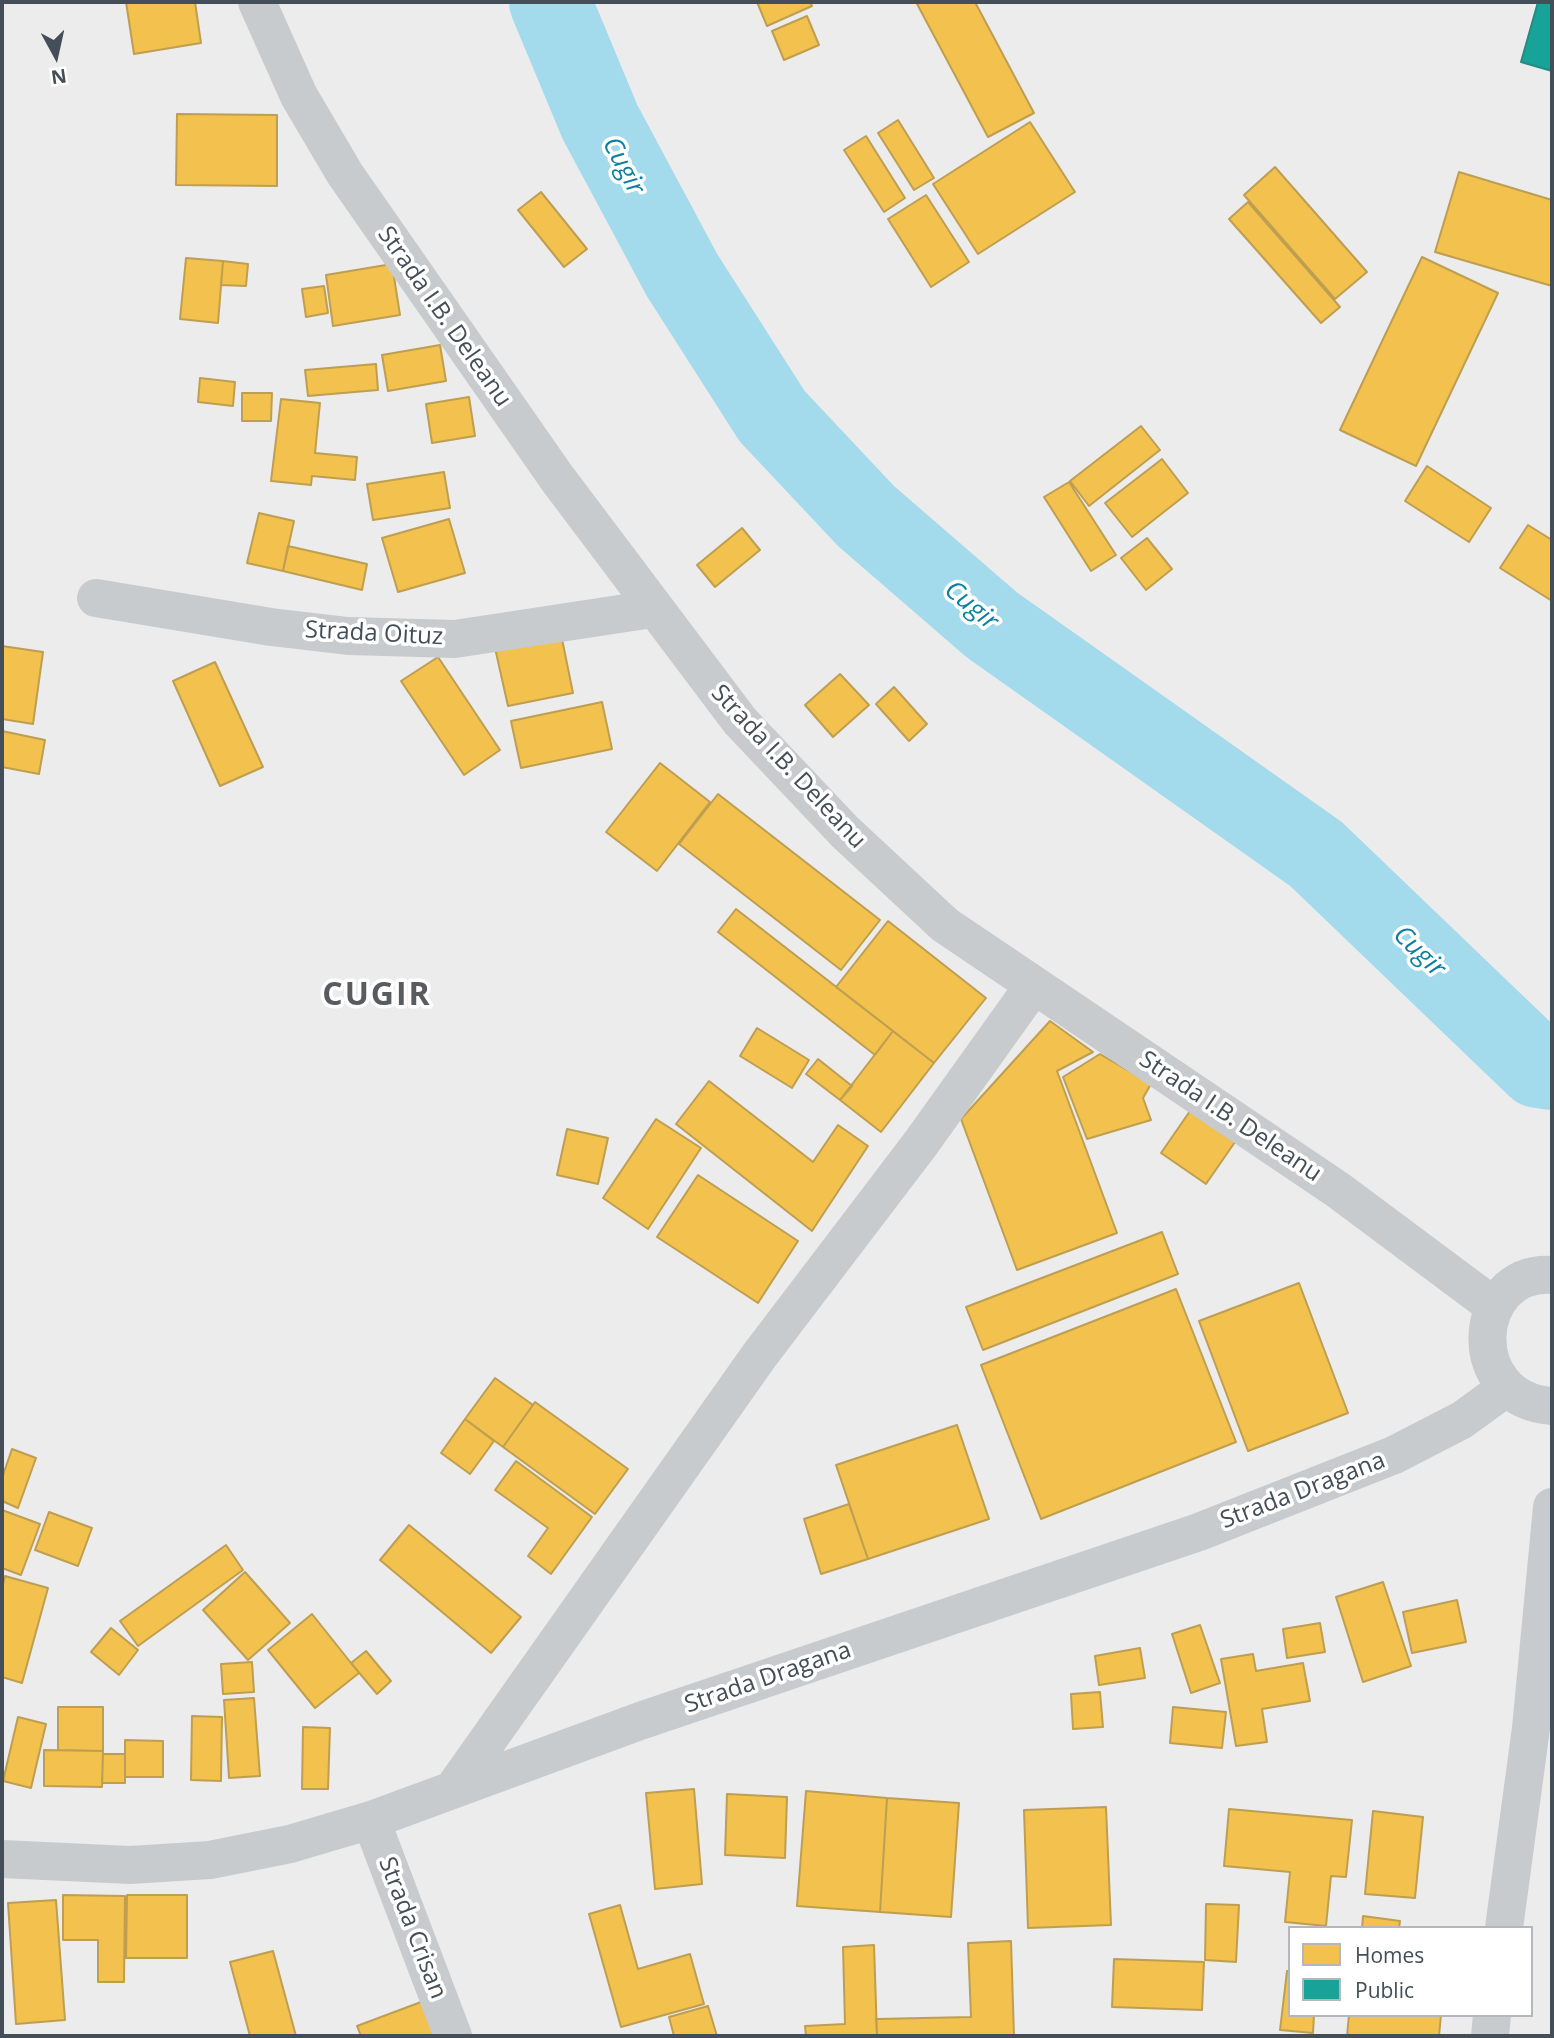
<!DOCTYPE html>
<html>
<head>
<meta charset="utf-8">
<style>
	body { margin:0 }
	#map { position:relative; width:1554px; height:2038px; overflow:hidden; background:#edecec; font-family:"Open Sans",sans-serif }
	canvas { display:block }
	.frame { position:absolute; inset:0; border:4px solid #434e58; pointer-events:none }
	.legend { position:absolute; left:1288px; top:1926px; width:245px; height:91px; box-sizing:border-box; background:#fff; border:2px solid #b4b8bc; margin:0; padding:9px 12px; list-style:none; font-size:21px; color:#434e58 }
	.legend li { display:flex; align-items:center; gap:14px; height:35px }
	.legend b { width:35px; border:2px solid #b4b8bc }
	.north { position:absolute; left:21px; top:21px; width:70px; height:70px; -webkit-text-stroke:5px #fff; paint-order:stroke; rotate:172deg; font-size:19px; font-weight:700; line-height:28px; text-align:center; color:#434e58 }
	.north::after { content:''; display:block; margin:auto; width:24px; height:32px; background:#434e58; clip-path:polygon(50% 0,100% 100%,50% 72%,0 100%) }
</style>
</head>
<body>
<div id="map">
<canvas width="1554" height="2038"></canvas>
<div class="frame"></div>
<ul class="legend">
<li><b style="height:19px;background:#f2c14e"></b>Homes</li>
<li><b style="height:19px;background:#17a398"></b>Public</li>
</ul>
<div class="north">N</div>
</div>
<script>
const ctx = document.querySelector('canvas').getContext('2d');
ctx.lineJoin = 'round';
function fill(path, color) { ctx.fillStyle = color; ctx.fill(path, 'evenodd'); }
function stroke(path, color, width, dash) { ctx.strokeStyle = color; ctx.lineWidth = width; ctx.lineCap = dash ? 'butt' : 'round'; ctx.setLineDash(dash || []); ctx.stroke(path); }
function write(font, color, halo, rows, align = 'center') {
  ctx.font = font + ' "Open Sans",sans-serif'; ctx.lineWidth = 7; ctx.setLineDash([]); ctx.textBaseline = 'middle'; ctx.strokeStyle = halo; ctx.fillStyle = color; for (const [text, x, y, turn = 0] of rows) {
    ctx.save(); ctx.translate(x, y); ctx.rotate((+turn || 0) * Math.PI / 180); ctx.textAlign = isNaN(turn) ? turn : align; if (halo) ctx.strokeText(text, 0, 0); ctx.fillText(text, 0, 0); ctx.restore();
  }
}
const homes = new Path2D(`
	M 126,2 L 195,2 L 201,43 L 134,54 Z
	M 757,2 L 810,2 L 812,6 L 767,26 Z
	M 916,2 L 975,2 L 1034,113 L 988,137 Z
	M 807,16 L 819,45 L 784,60 L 772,31 Z
	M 177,114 L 277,115 L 277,186 L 176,185 Z
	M 898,120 L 934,178 L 914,190 L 878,133 Z
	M 1030,122 L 1075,192 L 978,254 L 933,184 Z
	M 866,136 L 905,198 L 884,212 L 844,150 Z
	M 1275,167 L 1367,272 L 1335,299 L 1244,195 Z
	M 1459,172 L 1552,200 L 1552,286 L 1435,252 Z
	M 541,192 L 587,249 L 564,267 L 518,210 Z
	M 926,195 L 969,262 L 931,287 L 888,219 Z
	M 1248,202 L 1340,307 L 1321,323 L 1229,219 Z
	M 1422,257 L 1498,293 L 1416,466 L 1340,430 Z
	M 186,258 L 223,261 L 218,323 L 180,319 Z
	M 223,261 L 248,264 L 246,286 L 221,285 Z
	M 392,264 L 400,315 L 333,326 L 326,275 Z
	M 324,286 L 328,313 L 306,317 L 302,289 Z
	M 440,345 L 446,381 L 388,391 L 382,355 Z
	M 376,364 L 378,390 L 308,396 L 305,370 Z
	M 200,378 L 235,382 L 233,406 L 198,402 Z
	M 242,393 L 272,393 L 271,421 L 242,421 Z
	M 469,397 L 475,436 L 432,443 L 426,404 Z
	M 281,399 L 320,403 L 315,453 L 357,457 L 355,480 L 312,476 L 311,485 L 271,481 Z
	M 1141,426 L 1160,450 L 1089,506 L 1070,481 Z
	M 1162,459 L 1188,493 L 1132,537 L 1105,503 Z
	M 1427,466 L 1491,508 L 1469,542 L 1405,501 Z
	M 444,472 L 450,508 L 373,520 L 367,484 Z
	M 1069,482 L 1116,555 L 1091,571 L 1044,497 Z
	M 259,513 L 294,521 L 283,571 L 247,563 Z
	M 449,519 L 465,573 L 398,592 L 382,538 Z
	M 1528,525 L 1552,540 L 1552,601 L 1500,568 Z
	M 742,528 L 760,550 L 715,587 L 697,565 Z
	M 1147,538 L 1172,569 L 1146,590 L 1121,558 Z
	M 288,546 L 367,564 L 362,590 L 283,571 Z
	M 561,634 L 573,693 L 508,706 L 495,648 Z
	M 2,646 L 43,652 L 33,724 L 2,719 Z
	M 438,657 L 500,750 L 464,775 L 401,681 Z
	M 215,662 L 263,767 L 220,786 L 173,681 Z
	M 840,674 L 869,705 L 833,737 L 805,705 Z
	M 894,687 L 927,724 L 909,741 L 876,704 Z
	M 602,702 L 612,749 L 521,768 L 511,721 Z
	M 2,731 L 45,740 L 39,774 L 2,767 Z
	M 660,763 L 710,802 L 657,871 L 606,832 Z
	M 718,794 L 880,920 L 841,970 L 679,844 Z
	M 736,909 L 893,1031 L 875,1055 L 718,932 Z
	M 888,921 L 986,998 L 934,1063 L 836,987 Z
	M 1050,1021 L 1093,1052 L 1057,1071 L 1117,1233 L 1017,1270 L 961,1119 Z
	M 757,1028 L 809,1060 L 792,1088 L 740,1056 Z
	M 893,1031 L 934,1063 L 881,1132 L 840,1100 Z
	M 1100,1054 L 1151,1084 L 1143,1098 L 1151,1120 L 1087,1139 L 1063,1077 Z
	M 818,1059 L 852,1086 L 840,1100 L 806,1074 Z
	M 709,1081 L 813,1162 L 838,1125 L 868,1146 L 812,1231 L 676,1124 Z
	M 1190,1111 L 1235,1142 L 1206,1184 L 1161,1153 Z
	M 656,1119 L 701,1148 L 648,1229 L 603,1198 Z
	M 567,1129 L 608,1138 L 598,1184 L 557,1175 Z
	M 698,1175 L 798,1241 L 758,1303 L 657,1237 Z
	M 1162,1232 L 1178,1274 L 983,1350 L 966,1307 Z
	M 1299,1283 L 1348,1413 L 1248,1451 L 1199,1321 Z
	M 1176,1289 L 1236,1442 L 1041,1519 L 981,1365 Z
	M 495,1378 L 533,1405 L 503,1447 L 465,1419 Z
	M 535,1402 L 628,1469 L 595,1514 L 503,1447 Z
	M 465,1419 L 494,1441 L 470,1474 L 441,1453 Z
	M 957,1425 L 989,1519 L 868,1559 L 836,1465 Z
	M 12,1449 L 36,1458 L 18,1508 L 2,1501 L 2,1478 Z
	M 516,1461 L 592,1517 L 551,1574 L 528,1556 L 548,1528 L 495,1490 Z
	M 849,1504 L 868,1559 L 821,1574 L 804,1519 Z
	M 2,1510 L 40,1524 L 21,1575 L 2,1568 Z
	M 49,1512 L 92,1528 L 78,1566 L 35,1550 Z
	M 409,1525 L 521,1617 L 491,1653 L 380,1560 Z
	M 226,1545 L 243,1570 L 138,1646 L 120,1621 Z
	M 245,1572 L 290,1623 L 248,1660 L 203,1610 Z
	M 5,1576 L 48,1588 L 22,1683 L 2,1677 L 2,1588 Z
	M 1383,1582 L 1411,1666 L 1363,1682 L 1336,1597 Z
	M 1457,1600 L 1466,1642 L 1412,1653 L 1403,1612 Z
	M 312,1614 L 359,1673 L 315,1708 L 268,1650 Z
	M 1320,1623 L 1325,1652 L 1287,1658 L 1283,1629 Z
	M 1200,1625 L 1220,1683 L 1191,1693 L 1172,1634 Z
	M 111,1628 L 138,1650 L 119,1675 L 91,1652 Z
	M 1140,1648 L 1145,1678 L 1099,1685 L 1095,1656 Z
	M 366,1651 L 391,1681 L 377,1694 L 351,1663 Z
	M 1253,1654 L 1256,1671 L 1303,1663 L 1310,1701 L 1262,1709 L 1267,1742 L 1236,1746 L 1221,1659 Z
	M 252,1662 L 254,1692 L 223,1694 L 221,1664 Z
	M 1100,1692 L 1103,1727 L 1073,1729 L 1071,1694 Z
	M 254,1698 L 260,1776 L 229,1778 L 224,1700 Z
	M 58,1707 L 103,1707 L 103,1751 L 58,1750 Z
	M 1173,1707 L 1226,1712 L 1222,1748 L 1170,1743 Z
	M 192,1716 L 222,1717 L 221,1781 L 191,1780 Z
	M 18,1717 L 46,1724 L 31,1788 L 3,1781 Z
	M 303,1727 L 330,1728 L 328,1789 L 302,1789 Z
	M 125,1740 L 163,1741 L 163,1777 L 125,1777 Z
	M 44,1750 L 103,1751 L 102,1787 L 44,1786 Z
	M 103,1754 L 125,1754 L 125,1783 L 102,1783 Z
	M 694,1789 L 702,1884 L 655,1889 L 646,1793 Z
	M 806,1791 L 887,1798 L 880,1912 L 797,1906 Z
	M 727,1794 L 787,1797 L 785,1858 L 725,1855 Z
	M 887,1798 L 959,1803 L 951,1917 L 880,1912 Z
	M 1106,1807 L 1111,1925 L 1028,1928 L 1024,1810 Z
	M 1229,1809 L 1352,1820 L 1346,1877 L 1331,1876 L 1326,1926 L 1285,1922 L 1290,1872 L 1224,1866 Z
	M 1373,1811 L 1423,1817 L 1415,1898 L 1365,1894 Z
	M 63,1895 L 125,1896 L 124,1982 L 98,1982 L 98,1940 L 63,1940 Z
	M 127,1895 L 187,1895 L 187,1958 L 126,1958 Z
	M 56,1900 L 65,2020 L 16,2024 L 8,1903 Z
	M 1206,1904 L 1239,1905 L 1236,1962 L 1205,1960 Z
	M 620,1905 L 638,1969 L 690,1954 L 704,2004 L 621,2027 L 589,1914 Z
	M 1363,1916 L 1400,1921 L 1399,1928 L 1362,1928 Z
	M 1011,1941 L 1014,2036 L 877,2036 L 876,2019 L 971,2017 L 968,1943 Z
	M 874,1945 L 877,2036 L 806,2036 L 805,2026 L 845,2024 L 843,1947 Z
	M 273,1951 L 296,2036 L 250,2036 L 230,1962 Z
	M 1114,1959 L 1204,1962 L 1202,2010 L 1112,2007 Z
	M 1287,1971 L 1290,1971 L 1290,2015 L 1314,2015 L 1313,2033 L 1280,2030 Z
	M 429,1999 L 443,2036 L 361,2036 L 357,2026 Z
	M 708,2006 L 717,2036 L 674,2036 L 669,2017 Z
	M 1349,2015 L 1441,2015 L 1439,2036 L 1347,2036 Z`);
const public = new Path2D(`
	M 1538,2 L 1552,2 L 1552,71 L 1521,62 Z`);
const river = new Path2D(`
	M 550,2 L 600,122 L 682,275 L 772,416 L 866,516 L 992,625 L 1316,854 L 1538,1067 L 1552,1069`);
const street = new Path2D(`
	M 257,2 L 299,96 L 345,174 L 557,478 L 740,721 L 845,832 L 945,925 L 1338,1190 L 1495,1307
	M 96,598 L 271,627 L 348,636 L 455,639 L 652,609
	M 1552,1275 C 1470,1270 1462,1400 1552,1406
	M 454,1788 L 759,1356 L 921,1143 L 1034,985
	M 371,1820 L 453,2036
	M 2,1859 L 130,1865 L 210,1860 L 290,1844 L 371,1820 L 640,1721 L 1199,1532 L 1394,1455 L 1462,1420 L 1506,1388
	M 1504,1928 L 1531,1728 L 1552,1507
	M 1490,2036 L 1492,2015`);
const streetNames = [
	["Strada I.B. Deleanu",444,317,55],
	["Strada Oituz",374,634,3],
	["Strada I.B. Deleanu",788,767,47],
	["Strada I.B. Deleanu",1230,1117,34],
	["Strada Dragana",1303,1491,-21],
	["Strada Dragana",768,1678,-19],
	["Strada Crisan",412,1928,69]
];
const waterNames = [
	["Cugir",623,166,62],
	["Cugir",971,606,40],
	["Cugir",1419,952,44]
];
const districtNames = [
	["CUGIR",377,996]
];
fill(homes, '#f2c14e');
stroke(homes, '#be9e51', 2);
fill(public, '#17a398');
stroke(public, '#248a85', 2);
stroke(river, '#a3daec', 82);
stroke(street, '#c8cbcd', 38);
write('24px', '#434e58', '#fff', streetNames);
write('italic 26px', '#0a7fa4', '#fff', waterNames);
ctx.letterSpacing = '2px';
write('bold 32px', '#585b60', '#fff', districtNames);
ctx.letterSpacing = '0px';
</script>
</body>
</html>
